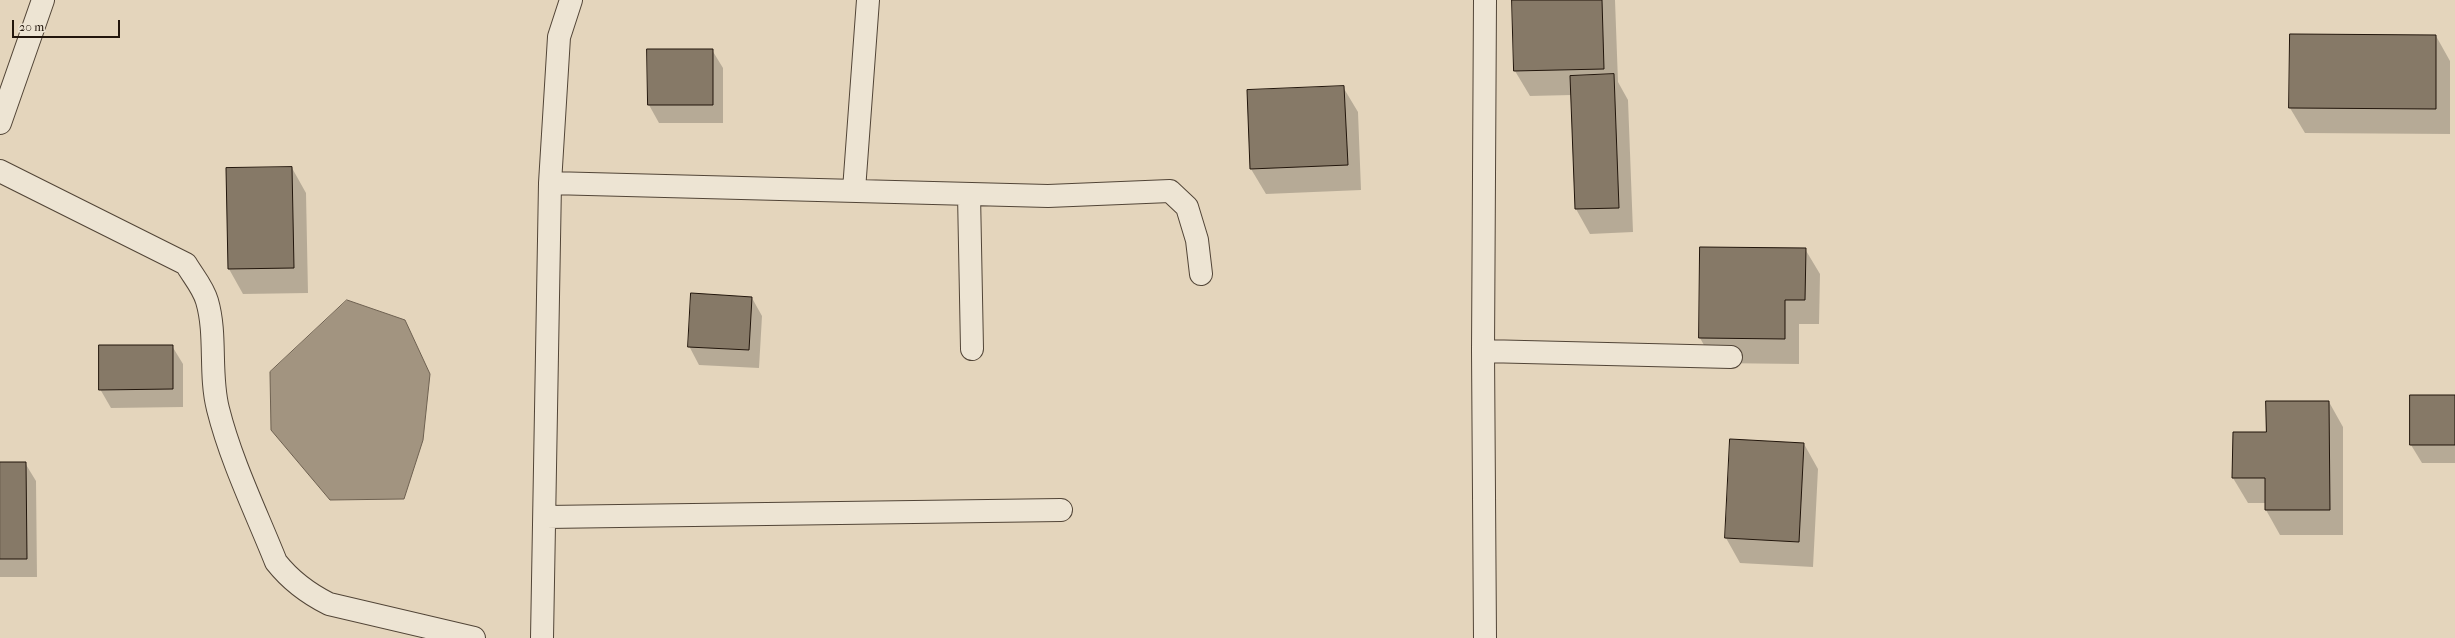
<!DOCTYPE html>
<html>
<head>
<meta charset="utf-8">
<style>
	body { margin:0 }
	#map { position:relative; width:2455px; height:638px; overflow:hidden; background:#e4d5bc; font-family:"IM FELL French Canon",serif }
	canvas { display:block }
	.scale { position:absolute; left:12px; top:20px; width:108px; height:18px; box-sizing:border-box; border:2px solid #21150b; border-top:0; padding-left:5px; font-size:12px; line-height:14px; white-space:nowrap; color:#21150b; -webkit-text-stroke:3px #ede4d3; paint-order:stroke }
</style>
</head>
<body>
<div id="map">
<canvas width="2455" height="638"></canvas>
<div class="scale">20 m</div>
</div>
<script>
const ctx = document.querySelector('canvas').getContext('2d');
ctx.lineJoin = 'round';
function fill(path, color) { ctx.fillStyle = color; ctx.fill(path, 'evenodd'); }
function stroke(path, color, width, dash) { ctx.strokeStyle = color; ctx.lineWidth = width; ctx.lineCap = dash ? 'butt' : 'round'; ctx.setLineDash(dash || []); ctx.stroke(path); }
const water = new Path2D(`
	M 347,300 L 405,320 L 430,374 L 423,440 L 404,499 L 330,500 L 271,430 L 270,372 Z`);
const shadow = new Path2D(`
	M 1513,0 L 1615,0 L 1618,82 L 1628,100 L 1633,232 L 1590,234 L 1576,209 L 1572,95 L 1530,96 L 1515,71 Z
	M 2436,36 L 2450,61 L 2450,134 L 2305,133 L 2290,108 Z
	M 648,50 L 712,50 L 723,68 L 723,123 L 659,123 L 649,105 Z
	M 1343,87 L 1358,112 L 1361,190 L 1266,194 L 1251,169 L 1248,91 Z
	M 292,168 L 306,193 L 308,293 L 243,294 L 229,269 L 227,169 Z
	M 1701,248 L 1805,249 L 1820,274 L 1819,324 L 1799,324 L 1799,364 L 1714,363 L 1700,338 Z
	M 752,298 L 762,316 L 759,368 L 699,365 L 689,346 Z
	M 172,346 L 183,364 L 183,407 L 111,408 L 100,389 Z
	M 2455,396 L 2455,463 L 2422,463 L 2411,445 Z
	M 2329,402 L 2343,427 L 2343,535 L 2280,535 L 2266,510 L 2266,503 L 2248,503 L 2233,478 L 2267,433 Z
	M 1804,444 L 1818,469 L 1813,567 L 1740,563 L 1726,538 Z
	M 0,463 L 25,463 L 36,481 L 37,577 L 0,577 Z`);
const building = new Path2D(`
	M 1512,0 L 1602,0 L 1604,69 L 1514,71 Z
	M 2290,34 L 2436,35 L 2436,109 L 2289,108 Z
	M 647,49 L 713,49 L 713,105 L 648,105 Z
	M 1614,74 L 1619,208 L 1575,209 L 1570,76 Z
	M 1344,86 L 1348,165 L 1250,169 L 1247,90 Z
	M 292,167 L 294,268 L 228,269 L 226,168 Z
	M 1700,247 L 1806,248 L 1805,300 L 1785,300 L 1785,339 L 1699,338 Z
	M 691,293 L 752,297 L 749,350 L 688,347 Z
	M 99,345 L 173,345 L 173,389 L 99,390 Z
	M 2410,395 L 2455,395 L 2455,445 L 2410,445 Z
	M 2266,401 L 2329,401 L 2330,510 L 2265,510 L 2265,478 L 2232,478 L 2233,432 L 2266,432 Z
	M 1730,439 L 1804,443 L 1799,542 L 1725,538 Z
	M 0,462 L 26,462 L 27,559 L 0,559 Z`);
const minor = new Path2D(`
	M 1485,0 L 1483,351 L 1485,638
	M 0,123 L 43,0
	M 0,171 L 186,264 C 193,276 203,287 207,301 C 217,335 209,374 218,409 C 231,461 256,512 276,562 C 291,581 307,593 329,604 L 474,638
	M 550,183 L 1048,196 L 1170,191 L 1187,207 L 1197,240 L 1201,274
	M 854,190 L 868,0
	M 969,194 L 972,349
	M 1483,351 L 1731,357
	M 546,517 L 1061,510
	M 542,638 L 550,183 L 559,37 L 571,0`);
fill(water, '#a29480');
stroke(water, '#6e6151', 1);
fill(shadow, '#0003');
fill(building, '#867967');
stroke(building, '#21150b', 1);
stroke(minor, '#524537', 24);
stroke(minor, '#ede4d3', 22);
</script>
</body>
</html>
